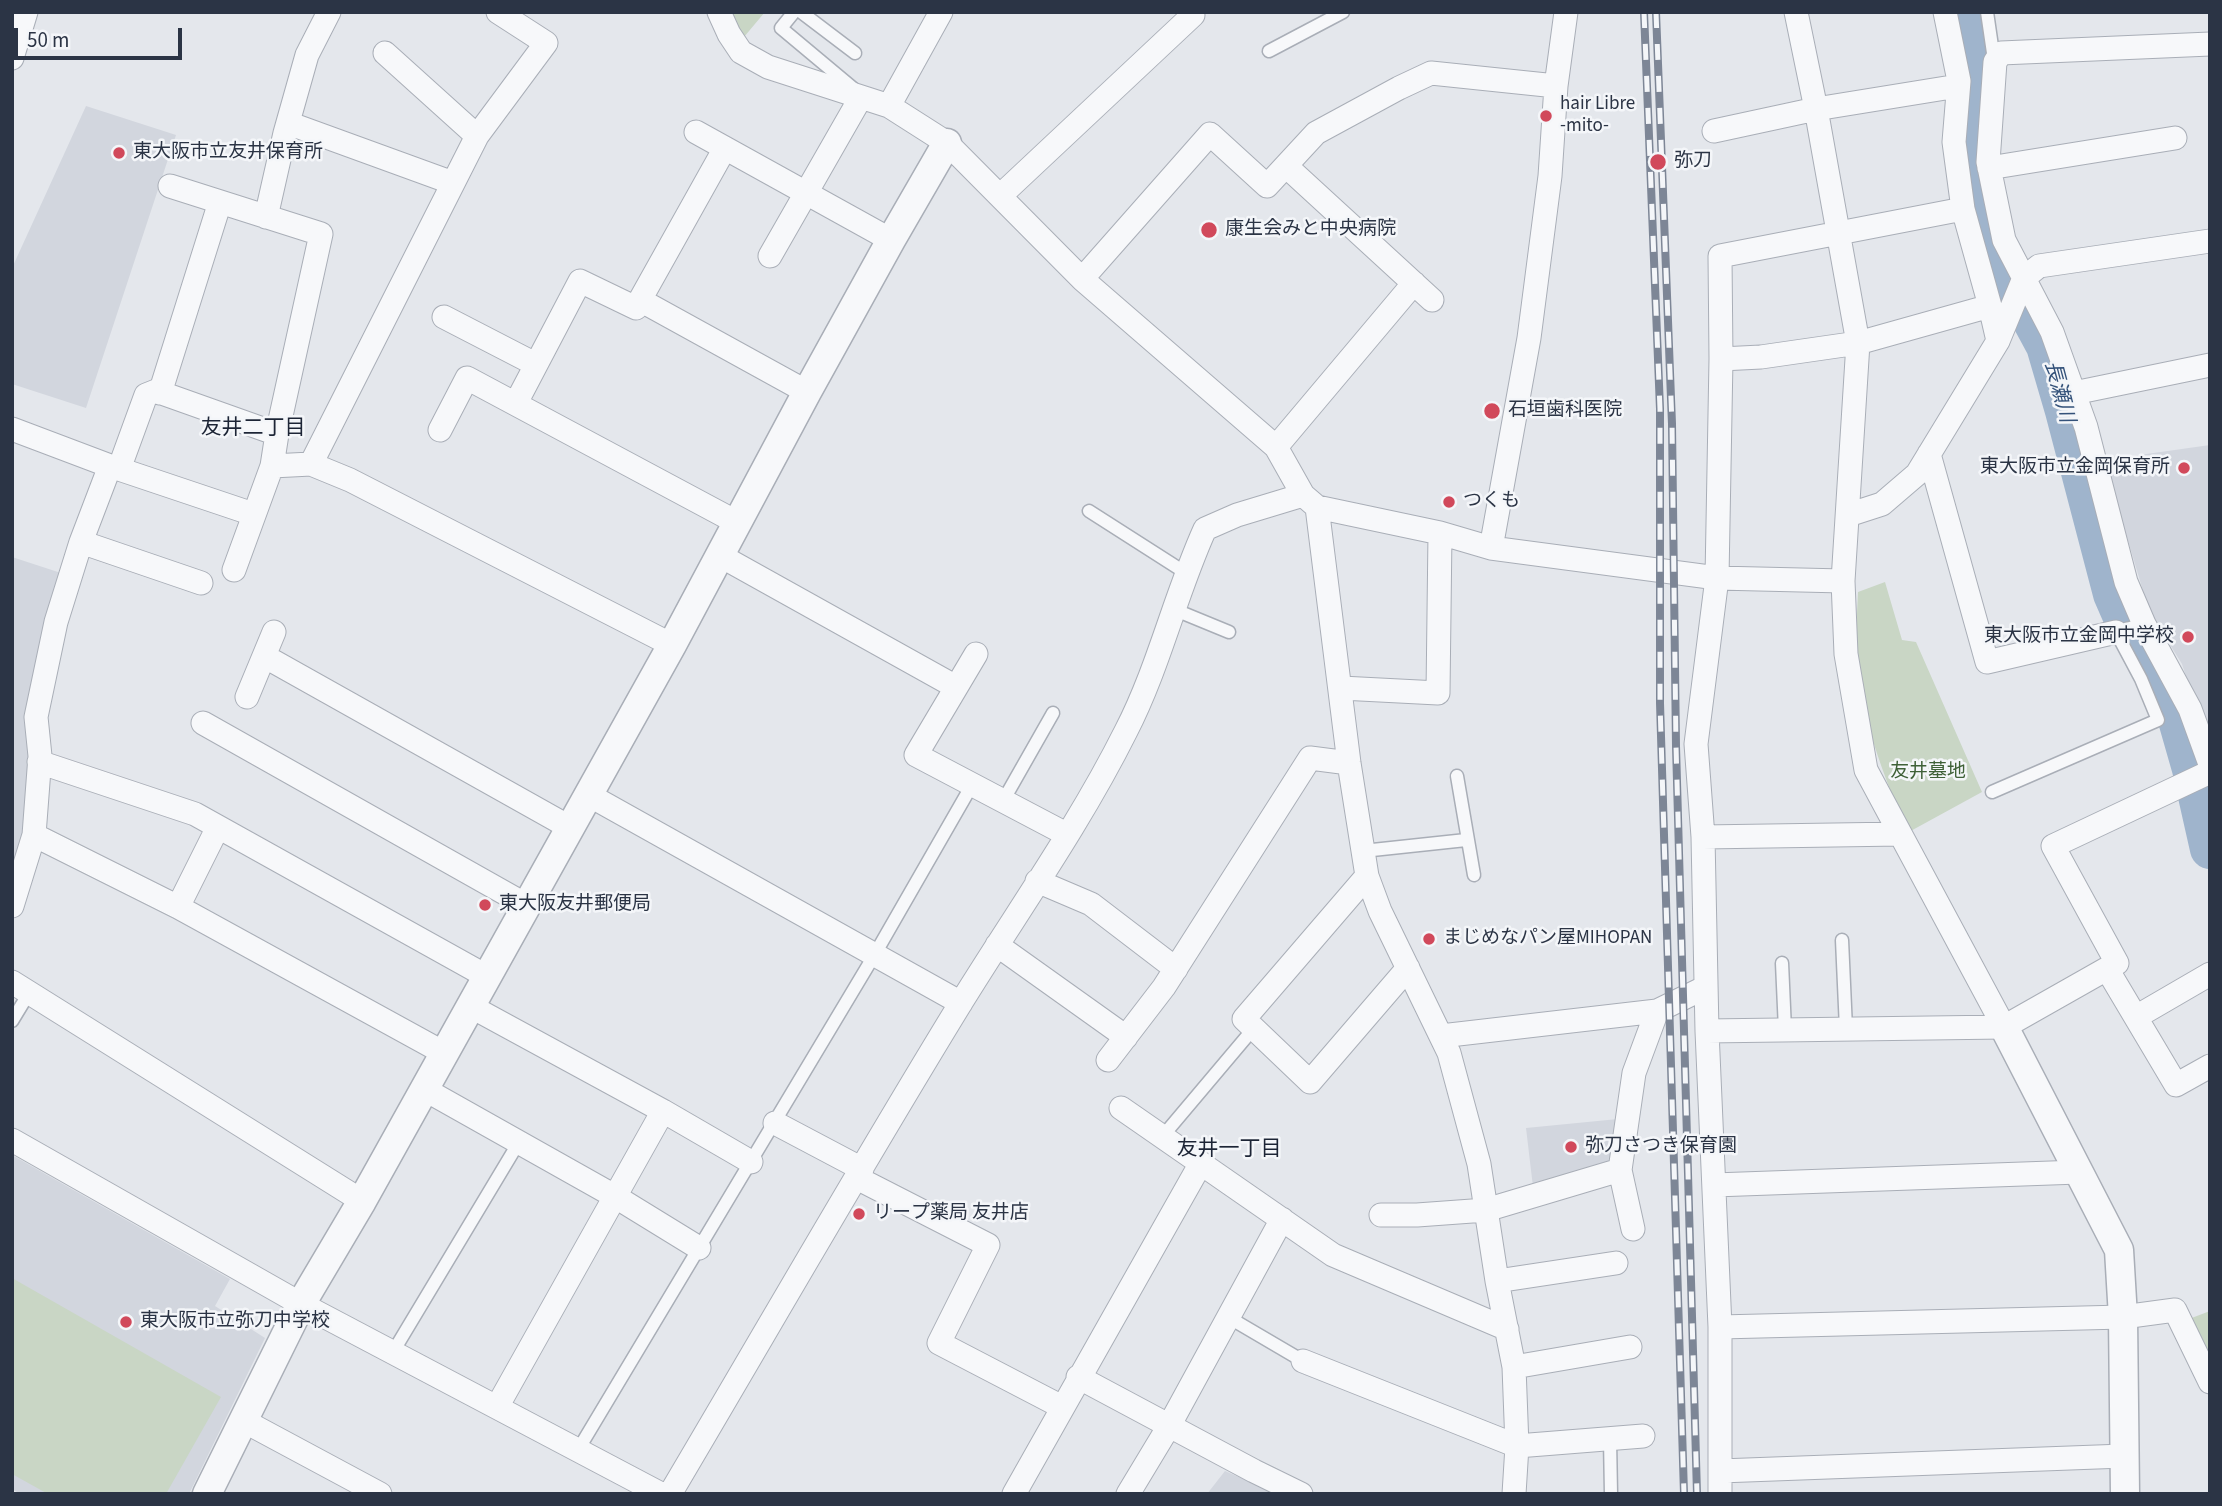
<!DOCTYPE html>
<html>
<head>
<meta charset="utf-8">
<style>
	body { margin:0 }
	#map { position:relative; width:2222px; height:1506px; overflow:hidden; background:#e4e7ec; font-family:"Source Sans 3",sans-serif }
	canvas { display:block }
	.frame { position:absolute; inset:0; border:14px solid #2b3445; pointer-events:none }
	.scale { position:absolute; left:14px; top:28px; width:168px; height:32px; box-sizing:border-box; border:4px solid #2b3445; border-top:0; padding-left:9px; font-size:21px; line-height:24px; white-space:nowrap; color:#2b3445; -webkit-text-stroke:5px #f4f6f9; paint-order:stroke }
</style>
</head>
<body>
<div id="map">
<canvas width="2222" height="1506"></canvas>
<div class="frame"></div>
<div class="scale">50 m</div>
</div>
<script>
const ctx = document.querySelector('canvas').getContext('2d');
ctx.lineJoin = 'round';
function fill(path, color) { ctx.fillStyle = color; ctx.fill(path, 'evenodd'); }
function stroke(path, color, width, dash) { ctx.strokeStyle = color; ctx.lineWidth = width; ctx.lineCap = dash ? 'butt' : 'round'; ctx.setLineDash(dash || []); ctx.stroke(path); }
function write(font, color, halo, rows, align = 'center') {
  ctx.font = font + ' "Source Sans 3","Noto Sans JP",sans-serif'; ctx.lineWidth = 5; ctx.setLineDash([]); ctx.textBaseline = 'middle'; ctx.strokeStyle = halo; ctx.fillStyle = color; for (const [text, x, y, turn = 0] of rows) {
    ctx.save(); ctx.translate(x, y); ctx.rotate((+turn || 0) * Math.PI / 180); ctx.textAlign = isNaN(turn) ? turn : align; if (halo) ctx.strokeText(text, 0, 0); ctx.fillText(text, 0, 0); ctx.restore();
  }
}
const built = new Path2D(`
	M 86,106 L 176,135 L 86,408 L 12,384 L 12,268 Z
	M 2210,445 L 2209,496 L 2210,752 L 2182,664 L 2149,611 L 2104,460 Z
	M 12,557 L 61,573 L 27,829 L 12,879 Z
	M 1618,1119 L 1610,1166 L 1533,1187 L 1526,1128 Z
	M 12,1155 L 230,1279 L 215,1306 L 265,1338 L 189,1494 L 20,1494 L 12,1489 Z
	M 1225,1471 L 1278,1494 L 1207,1494 Z`);
const green = new Path2D(`
	M 726,12 L 765,12 L 744,37 Z
	M 1885,582 L 1902,640 L 1916,642 L 1982,792 L 1907,833 C 1885,777 1858,712 1856,651 C 1856,632 1857,612 1858,592 Z
	M 12,1278 L 221,1397 L 166,1494 L 48,1494 L 12,1474 Z
	M 2210,1311 L 2210,1369 L 2189,1319 Z`);
const river = new Path2D(`
	M 1966,12 L 1973,39 L 1974,106 L 1972,179 L 1978,220 L 1995,266 L 2032,320 L 2046,346 L 2065,411 L 2113,594 L 2123,617 L 2176,713 L 2192,769 L 2210,849`);
const service = new Path2D(`
	M 794,12 L 781,28 L 854,89
	M 801,12 L 855,53
	M 1987,12 L 1994,60
	M 1269,51 L 1343,12
	M 1089,511 L 1186,573
	M 1173,609 L 1229,632
	M 1457,776 L 1474,875
	M 1992,792 L 2158,720 L 2141,679 L 2116,632 L 2144,624
	M 1003,801 L 1053,713
	M 1363,851 L 1466,840
	M 1842,940 L 1846,1029
	M 1782,963 L 1785,1030
	M 12,1021 L 29,993
	M 1162,1137 L 1254,1028
	M 1228,1317 L 1303,1361
	M 393,1352 L 519,1142
	M 1610,1439 L 1611,1494
	M 578,1450 L 875,954 L 972,785`);
const minor = new Path2D(`
	M 719,12 L 729,34 L 741,52 L 768,67 L 889,106 L 947,143 L 1082,279 L 1276,447 L 1303,495 L 1317,507 L 1440,533 L 1491,548 L 1717,578 L 1843,581
	M 1796,12 L 1816,109 L 1858,343 L 1843,581 L 1846,654 L 1866,770 L 2004,1027
	M 1945,12 L 1959,81 L 1954,142 L 1963,209 L 1990,306 L 1998,341
	M 2210,44 L 2001,53 L 1995,62 L 1988,162 L 2004,240 L 2052,332 L 2086,427 L 2126,582 L 2144,624 L 2190,709 L 2210,764
	M 385,53 L 477,136
	M 12,58 L 26,12
	M 889,106 L 941,12
	M 288,123 L 453,183
	M 1714,131 L 1816,109 L 1958,86
	M 696,132 L 891,240
	M 1286,166 L 1432,300
	M 1989,168 L 2175,138
	M 170,186 L 321,234 L 277,434 L 272,466
	M 1000,196 L 1193,15
	M 266,217 L 285,133 L 307,55 L 329,12
	M 770,256 L 861,97
	M 1082,279 L 1210,134 L 1267,186 L 1316,133 L 1399,88 L 1431,73 L 1556,86
	M 640,300 L 725,148
	M 444,317 L 535,364
	M 1721,359 L 1761,357 L 1858,343 L 1990,306
	M 160,393 L 220,202
	M 2074,393 L 2210,365
	M 516,403 L 580,281 L 636,308 L 640,300 L 807,392
	M 12,429 L 110,466 L 253,514
	M 440,430 L 467,378 L 738,523
	M 1276,447 L 1414,283
	M 1929,454 L 1987,662 L 2116,632
	M 311,464 L 350,480 L 672,645
	M 119,469 L 146,395 L 156,391 L 277,434
	M 1317,507 L 1349,763 L 1367,876 L 1380,911 L 1449,1053 L 1479,1164 L 1497,1281 L 1514,1367 L 1517,1446 L 1514,1494
	M 1848,515 L 1882,504 L 1917,474 L 1998,341 L 2024,278 L 2039,266 L 2210,241
	M 81,542 L 110,466
	M 1491,548 L 1529,338 L 1550,176 L 1556,86 L 1566,12
	M 719,555 L 956,687
	M 234,570 L 272,466 L 311,464 L 477,136 L 546,43 L 498,12
	M 976,654 L 916,755 L 1066,834
	M 264,656 L 569,827
	M 1341,688 L 1438,693 L 1440,533
	M 247,697 L 274,632
	M 203,723 L 526,905
	M 39,762 L 195,814 L 486,976
	M 587,794 L 961,1003
	M 34,835 L 178,907 L 444,1053
	M 1703,837 L 1900,834
	M 1367,876 L 1244,1019 L 1310,1082 L 1408,968
	M 1037,881 L 1091,904 L 1176,969
	M 12,906 L 34,835 L 40,756 L 36,717 L 56,622 L 81,542 L 201,583
	M 178,907 L 218,827
	M 997,945 L 1126,1037
	M 2107,969 L 2176,1085 L 2210,1066
	M 12,982 L 362,1201
	M 470,1006 L 663,1111 L 751,1162
	M 2136,1017 L 2210,974
	M 1707,1031 L 2004,1027 L 2117,963 L 2053,846 L 2210,772
	M 1441,1036 L 1657,1011 L 1706,987
	M 1108,1060 L 1164,987 L 1310,758 L 1349,763
	M 424,1089 L 616,1197 L 699,1248
	M 1121,1108 L 1333,1255 L 1507,1329
	M 775,1123 L 862,1169
	M 12,1140 L 301,1304 L 661,1494
	M 857,1178 L 988,1245 L 939,1343 L 1062,1407
	M 1714,1185 L 2079,1172
	M 1381,1215 L 1417,1215 L 1486,1210 L 1620,1170
	M 1633,1229 L 1620,1170 L 1634,1073 L 1657,1011
	M 1497,1281 L 1616,1263
	M 1720,1327 L 2123,1317 L 2175,1310 L 2210,1382
	M 1303,1361 L 1517,1446 L 1643,1436
	M 1514,1367 L 1630,1347
	M 1078,1377 L 1254,1471 L 1301,1494
	M 497,1407 L 663,1111
	M 244,1421 L 380,1494
	M 1720,1471 L 2124,1456
	M 670,1494 C 767,1330 862,1164 962,1001 C 1017,912 1079,825 1126,731 C 1159,667 1175,595 1205,529 L 1237,515 L 1303,495
	M 1014,1494 L 1201,1163
	M 1128,1494 L 1169,1426 L 1282,1219
	M 1720,1494 L 1720,1327 L 1707,1031 L 1703,837 L 1696,744 L 1717,578 L 1721,359 L 1720,256 L 1963,209`);
const tertiary = new Path2D(`
	M 2004,1027 L 2119,1250 L 2123,1317 L 2125,1494
	M 207,1494 L 301,1304 L 362,1201 L 672,645 L 807,392 L 891,240 L 947,143`);
const rail = new Path2D(`
	M 1644,12 L 1660,409 L 1660,703 L 1684,1494
	M 1656,12 L 1672,424 L 1676,746 L 1697,1494`);
const markers = [
	[1546,116,7,"#d1495b"],
	[119,153,7,"#d1495b"],
	[1658,162,9,"#d1495b"],
	[1209,230,9,"#d1495b"],
	[1492,411,9,"#d1495b"],
	[2184,468,7,"#d1495b"],
	[1449,502,7,"#d1495b"],
	[2188,637,7,"#d1495b"],
	[485,905,7,"#d1495b"],
	[1429,939,7,"#d1495b"],
	[1571,1147,7,"#d1495b"],
	[859,1214,7,"#d1495b"],
	[126,1322,7,"#d1495b"]
];
const poiNames = [
	["hair Libre",1560,105],
	["-mito-",1560,127],
	["東大阪市立友井保育所",133,153],
	["弥刀",1674,162],
	["康生会みと中央病院",1225,230],
	["石垣歯科医院",1508,411],
	["東大阪市立金岡保育所",2170,468,"right"],
	["つくも",1463,502],
	["東大阪市立金岡中学校",2174,637,"right"],
	["東大阪友井郵便局",499,905],
	["まじめなパン屋MIHOPAN",1443,939],
	["弥刀さつき保育園",1585,1147],
	["リープ薬局 友井店",873,1214],
	["東大阪市立弥刀中学校",140,1322]
];
const parkNames = [
	["友井墓地",1928,773]
];
const waterNames = [
	["長瀬川",2058,392,75]
];
const neighbourhoodNames = [
	["友井二丁目",253,429],
	["友井一丁目",1229,1150]
];
fill(built, '#d2d6de');
fill(green, '#c9d6c5');
stroke(river, '#9fb4cc', 40);
stroke(service, '#a9aeb7', 15);
stroke(minor, '#a9aeb7', 25);
stroke(tertiary, '#a9aeb7', 31);
stroke(service, '#f7f8fa', 12);
stroke(minor, '#f7f8fa', 23);
stroke(tertiary, '#f7f8fa', 28);
stroke(rail, '#7d8696', 8);
stroke(rail, '#f4f6f9', 5, [16]);
for (const [x, y, r, color] of markers) { const dot = new Path2D(); dot.arc(x, y, r, 0, 2 * Math.PI); ctx.fillStyle = color; ctx.fill(dot); stroke(dot, '#f4f6f9', 2.5); }
write('19px', '#2b3445', '#f4f6f9', poiNames, 'left');
write('19px', '#3f6138', '#f4f6f9', parkNames);
write('italic 21px', '#34527a', '#f4f6f9', waterNames);
write('21px', '#1d2536', '#f4f6f9', neighbourhoodNames);
</script>
</body>
</html>
